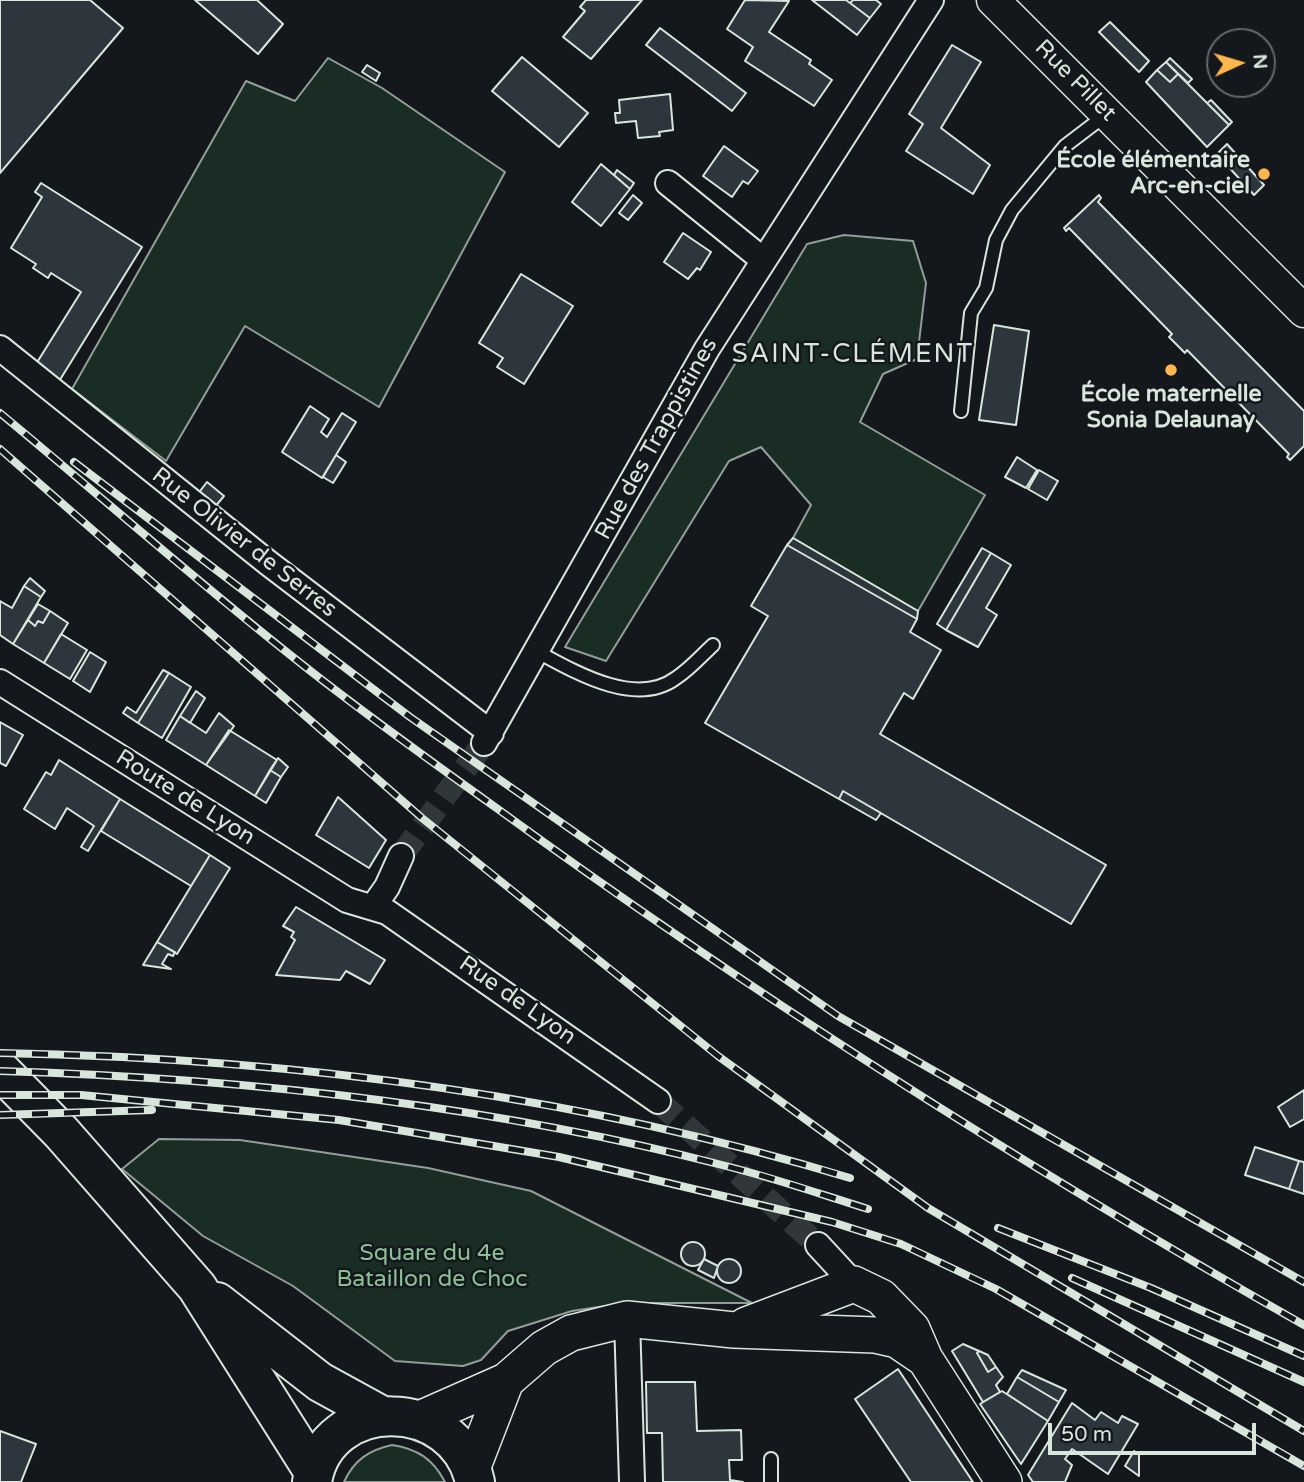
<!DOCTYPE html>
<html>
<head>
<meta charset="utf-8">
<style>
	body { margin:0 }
	#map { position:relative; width:1304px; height:1482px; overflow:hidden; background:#14181c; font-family:"Varela Round",sans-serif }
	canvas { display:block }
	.north { position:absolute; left:1206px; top:28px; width:70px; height:70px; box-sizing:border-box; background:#14181c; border:2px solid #626a69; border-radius:50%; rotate:86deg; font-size:19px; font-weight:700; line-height:28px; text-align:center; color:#d8e6dc }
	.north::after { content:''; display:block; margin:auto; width:24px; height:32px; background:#ffb74d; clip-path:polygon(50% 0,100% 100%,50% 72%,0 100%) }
	.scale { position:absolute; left:1048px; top:1423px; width:208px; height:32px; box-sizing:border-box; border:4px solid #d8e6dc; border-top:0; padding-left:9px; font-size:21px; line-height:24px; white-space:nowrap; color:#d8e6dc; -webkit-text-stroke:5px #14181c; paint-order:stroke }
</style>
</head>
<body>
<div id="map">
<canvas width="1304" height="1482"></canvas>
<div class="north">N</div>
<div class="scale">50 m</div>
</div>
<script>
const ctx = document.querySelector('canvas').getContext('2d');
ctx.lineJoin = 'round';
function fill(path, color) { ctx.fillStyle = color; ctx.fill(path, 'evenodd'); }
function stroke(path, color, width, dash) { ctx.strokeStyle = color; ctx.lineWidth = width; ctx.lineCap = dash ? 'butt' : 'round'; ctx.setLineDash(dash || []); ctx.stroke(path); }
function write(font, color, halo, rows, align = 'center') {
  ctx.font = font + ' "Varela Round",sans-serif'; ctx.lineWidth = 5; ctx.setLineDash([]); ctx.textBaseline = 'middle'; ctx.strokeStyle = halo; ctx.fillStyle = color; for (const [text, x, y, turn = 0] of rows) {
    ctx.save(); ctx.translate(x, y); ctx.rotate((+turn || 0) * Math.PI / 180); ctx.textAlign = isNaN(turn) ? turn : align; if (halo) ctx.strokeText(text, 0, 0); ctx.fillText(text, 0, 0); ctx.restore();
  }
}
const green = new Path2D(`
	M 328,58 L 382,88 L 505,172 L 379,407 L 245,326 L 166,461 L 72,389 L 246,81 L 295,101 Z
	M 844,235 L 913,241 L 926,283 L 917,359 L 883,374 L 860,422 L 985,495 L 918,611 L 793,538 L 811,505 L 761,447 L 729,461 L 606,661 L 565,647 L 807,244 Z
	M 159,1139 L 240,1140 L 428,1168 L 531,1191 L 752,1303 L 625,1303 L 572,1311 L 508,1331 L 481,1360 L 463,1366 L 395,1361 L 293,1286 L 203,1236 L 122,1169 Z
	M 392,1445 C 418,1449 433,1459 445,1482 L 344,1482 C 354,1460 369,1450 392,1445 Z`);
const building = new Path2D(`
	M 0,0 L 90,0 L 123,28 L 0,173 Z
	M 195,0 L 257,0 L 283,24 L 258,54 Z
	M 586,0 L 642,0 L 591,59 L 563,37 L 585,11 L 580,7 Z
	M 745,0 L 789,1 L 769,32 L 811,60 L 809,64 L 832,80 L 814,106 L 745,61 L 753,47 L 727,29 Z
	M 812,0 L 846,0 L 870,18 L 857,35 Z
	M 853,0 L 876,0 L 881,4 L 870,18 L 850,3 Z
	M 1110,22 L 1149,61 L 1139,72 L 1099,32 Z
	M 660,28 L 746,93 L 732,111 L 646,45 Z
	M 952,45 L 981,62 L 941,128 L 990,165 L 973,194 L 906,151 L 923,124 L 909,114 Z
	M 522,57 L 588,113 L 559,147 L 492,91 Z
	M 1170,58 L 1192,79 L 1188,83 L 1166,62 Z
	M 1166,62 L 1178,74 L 1170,82 L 1157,70 Z
	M 367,65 L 380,73 L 376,81 L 362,72 Z
	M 1157,70 L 1170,82 L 1178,74 L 1229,125 L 1207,147 L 1146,82 Z
	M 670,94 L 673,130 L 659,132 L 660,136 L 638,138 L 636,121 L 616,123 L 615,113 L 620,113 L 619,100 Z
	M 1211,100 L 1232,122 L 1229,125 L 1207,103 Z
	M 1227,144 L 1264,185 L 1254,195 L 1217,154 Z
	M 724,146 L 758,171 L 748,184 L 743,181 L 732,197 L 703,176 Z
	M 601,164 L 630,189 L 601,226 L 572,202 Z
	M 617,170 L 634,183 L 630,189 L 614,175 Z
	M 41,183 L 142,247 L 58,383 L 36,364 L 81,292 L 51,273 L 48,278 L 33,268 L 36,264 L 11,248 L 42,197 L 35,192 Z
	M 633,195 L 642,203 L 628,220 L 619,213 Z
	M 1099,195 L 1101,198 L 1098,202 L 1304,411 L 1304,446 L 1290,460 L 1287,457 L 1289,454 L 1187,350 L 1185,353 L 1169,337 L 1172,334 L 1069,228 L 1066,231 L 1064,228 Z
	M 683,233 L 711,252 L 700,270 L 697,268 L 688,279 L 664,262 Z
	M 521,274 L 573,306 L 524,384 L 497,367 L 503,358 L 479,343 Z
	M 994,325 L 1029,331 L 1016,425 L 979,420 Z
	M 310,406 L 329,419 L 321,432 L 327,437 L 342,413 L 356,422 L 322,478 L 282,452 Z
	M 336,455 L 346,462 L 333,483 L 323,477 Z
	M 1017,457 L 1037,470 L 1026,488 L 1005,477 Z
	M 1039,470 L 1058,481 L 1047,500 L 1028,489 Z
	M 207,482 L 224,496 L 214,508 L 197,495 Z
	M 793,538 L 918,611 L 917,619 L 787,545 Z
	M 787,545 L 917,619 L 910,632 L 941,650 L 913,699 L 904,693 L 880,734 L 1106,865 L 1071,924 L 843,791 L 839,799 L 705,723 L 768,616 L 751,606 Z
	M 982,548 L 991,553 L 946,630 L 937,624 Z
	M 991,553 L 1011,565 L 986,608 L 997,615 L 978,647 L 946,630 Z
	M 30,578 L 45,591 L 41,597 L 24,586 Z
	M 24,586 L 41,597 L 13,644 L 0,635 L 0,601 L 12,608 Z
	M 38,604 L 50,611 L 43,623 L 38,621 L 35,626 L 28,620 Z
	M 50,611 L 68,623 L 44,663 L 13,644 L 28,620 L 35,626 L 38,621 L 43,623 Z
	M 61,634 L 87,650 L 70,679 L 44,663 Z
	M 90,652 L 106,662 L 90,692 L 73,681 Z
	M 163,670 L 169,673 L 138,723 L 123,713 L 127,707 L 136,713 Z
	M 169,673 L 191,687 L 162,738 L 138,723 Z
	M 196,691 L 205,698 L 190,723 L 180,716 Z
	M 219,713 L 234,726 L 206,765 L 166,740 L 180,716 L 206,733 Z
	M 0,722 L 23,735 L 6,766 L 0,763 Z
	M 229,730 L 277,760 L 255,796 L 206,765 Z
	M 278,758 L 288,767 L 281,777 L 270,770 Z
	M 59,760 L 120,799 L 88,851 L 81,847 L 94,826 L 67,808 L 55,829 L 24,809 L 46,772 L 51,775 Z
	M 270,770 L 281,777 L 266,803 L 255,796 Z
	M 843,791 L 881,813 L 876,820 L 839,799 Z
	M 338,797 L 386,840 L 369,868 L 316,835 Z
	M 120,799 L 210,855 L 191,886 L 101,831 Z
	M 210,855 L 230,868 L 177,954 L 157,942 Z
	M 296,907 L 385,960 L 370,984 L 346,971 L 340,980 L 276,975 L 295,940 L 291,937 L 294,932 L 283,926 Z
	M 157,942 L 175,952 L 173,956 L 168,954 L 162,964 L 171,969 L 143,965 Z
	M 1304,1090 L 1304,1119 L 1290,1127 L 1278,1107 Z
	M 1255,1147 L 1299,1161 L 1289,1189 L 1245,1175 Z
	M 1299,1161 L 1304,1162 L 1304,1194 L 1289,1189 Z
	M681 1254a12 12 0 1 1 24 0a12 12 0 1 1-24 0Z
	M 704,1259 L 718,1266 L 714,1278 L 698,1270 Z
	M717 1271a12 12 0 1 1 24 0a12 12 0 1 1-24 0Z
	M 963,1344 L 979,1351 L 977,1353 L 988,1372 L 996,1367 L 1003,1377 L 996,1385 L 1000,1392 L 983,1402 L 952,1351 Z
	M 979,1351 L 988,1355 L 996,1367 L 988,1372 L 977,1353 Z
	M 898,1369 L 973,1482 L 911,1482 L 855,1399 Z
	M 1022,1370 L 1066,1390 L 1059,1402 L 1017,1377 Z
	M 1017,1377 L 1059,1402 L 1048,1421 L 1007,1394 Z
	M 646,1382 L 695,1382 L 697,1431 L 741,1430 L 742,1460 L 729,1460 L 730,1480 L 743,1482 L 663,1482 L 662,1433 L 647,1433 Z
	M 1002,1391 L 1048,1421 L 1021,1464 L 980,1404 Z
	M 1072,1403 L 1095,1420 L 1101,1412 L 1118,1423 L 1122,1416 L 1138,1424 L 1108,1474 L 1072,1449 L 1065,1459 L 1072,1465 L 1065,1482 L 1033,1482 L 1028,1475 Z
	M 0,1431 L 36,1444 L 21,1482 L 0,1482 Z
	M 1134,1451 L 1139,1454 L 1139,1476 L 1125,1466 Z`);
const minorTunnel = new Path2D(`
	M 401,856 L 484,743
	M 658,1101 L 818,1245`);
const service = new Path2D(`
	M 961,411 L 971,313 L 986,288 L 996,240 L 1012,210 L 1065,146 L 1107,114
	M 538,652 C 575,672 636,708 676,678 C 690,669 701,656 713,645
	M 771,1459 L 771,1482`);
const minor = new Path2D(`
	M 668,183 L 762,259
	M 0,348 L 267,562 L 491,733
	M 0,682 L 347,900 L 387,912 L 658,1101
	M 484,743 L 707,349 L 931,0
	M 373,907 L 387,887 L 401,856
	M 818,1245 L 854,1284
	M 627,1319 L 632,1482`);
const tertiary = new Path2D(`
	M 993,0 L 1304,311`);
const secondary = new Path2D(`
	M 854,1284 L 881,1297 L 912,1329 L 925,1359 L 1004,1482
	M 746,1325 L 854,1284
	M 420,1419 L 506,1381 L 544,1348 L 571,1333 L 627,1319 L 734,1330 L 875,1335 L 897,1340 L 925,1359
	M 472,1469 L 506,1381`);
const primary = new Path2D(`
	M 0,1070 L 61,1132 L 197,1287 L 314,1472
	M 217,1302 L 320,1382 L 382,1416
	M 312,1482 C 326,1394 456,1395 475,1482`);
const rail = new Path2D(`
	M 0,413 C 103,498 203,587 308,669 C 369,717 432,762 495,807 C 755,996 1025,1167 1304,1325
	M 0,449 L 422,818 L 718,1056 L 928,1208 L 1304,1431
	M 74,462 L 410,717 L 838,1016 L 1304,1282
	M 0,1053 C 286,1058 576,1095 850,1178
	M 0,1071 C 240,1078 489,1105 722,1165 C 771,1177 820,1194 868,1209
	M 0,1095 L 81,1095 L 339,1120 L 559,1157 L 832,1222 L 901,1244 L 996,1289 L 1304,1466
	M 0,1115 L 152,1110
	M 998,1228 L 1151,1288 L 1304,1356
	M 1072,1278 L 1304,1382`);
const markers = [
	[1264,174,7,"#ffb74d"],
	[1171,370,7,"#ffb74d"]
];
const streetNames = [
	["Rue Pillet",1075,81,45],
	["Rue des Trappistines",657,439,-61],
	["Rue Olivier de Serres",244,543,38],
	["Route de Lyon",185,798,32],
	["Rue de Lyon",517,1001,35]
];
const poiNames = [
	["École élémentaire",1250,161],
	["Arc-en-ciel",1250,187],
	["École maternelle",1171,395,"center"],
	["Sonia Delaunay",1171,421,"center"]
];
const parkNames = [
	["Square du 4e",432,1254],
	["Bataillon de Choc",432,1280]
];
const quarterNames = [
	["SAINT-CLÉMENT",853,355]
];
fill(green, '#1a2d24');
stroke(green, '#939e99', 2);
fill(building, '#2c363c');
stroke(building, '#d8e6dc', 2);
stroke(minorTunnel, '#313739', 24, [24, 12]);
stroke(service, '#d8e6dc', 16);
stroke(minor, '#d8e6dc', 28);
stroke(tertiary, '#d8e6dc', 35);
stroke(secondary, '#d8e6dc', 38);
stroke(primary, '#d8e6dc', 42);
stroke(service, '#14181c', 12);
stroke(minor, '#14181c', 24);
stroke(tertiary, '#14181c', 32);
stroke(secondary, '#14181c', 35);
stroke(primary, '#14181c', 38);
stroke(rail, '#d8e6dc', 8);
stroke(rail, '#14181c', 5, [16]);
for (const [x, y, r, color] of markers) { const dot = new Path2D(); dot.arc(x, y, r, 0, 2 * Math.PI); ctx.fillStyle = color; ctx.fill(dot); stroke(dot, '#14181c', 2.5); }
write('23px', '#d8e6dc', '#14181c', streetNames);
write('bold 23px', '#d8e6dc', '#14181c', poiNames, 'right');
write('23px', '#8ac095', '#14181c', parkNames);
ctx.letterSpacing = '2px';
write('26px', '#d8e6dc', '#14181c', quarterNames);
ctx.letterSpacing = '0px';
</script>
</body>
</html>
